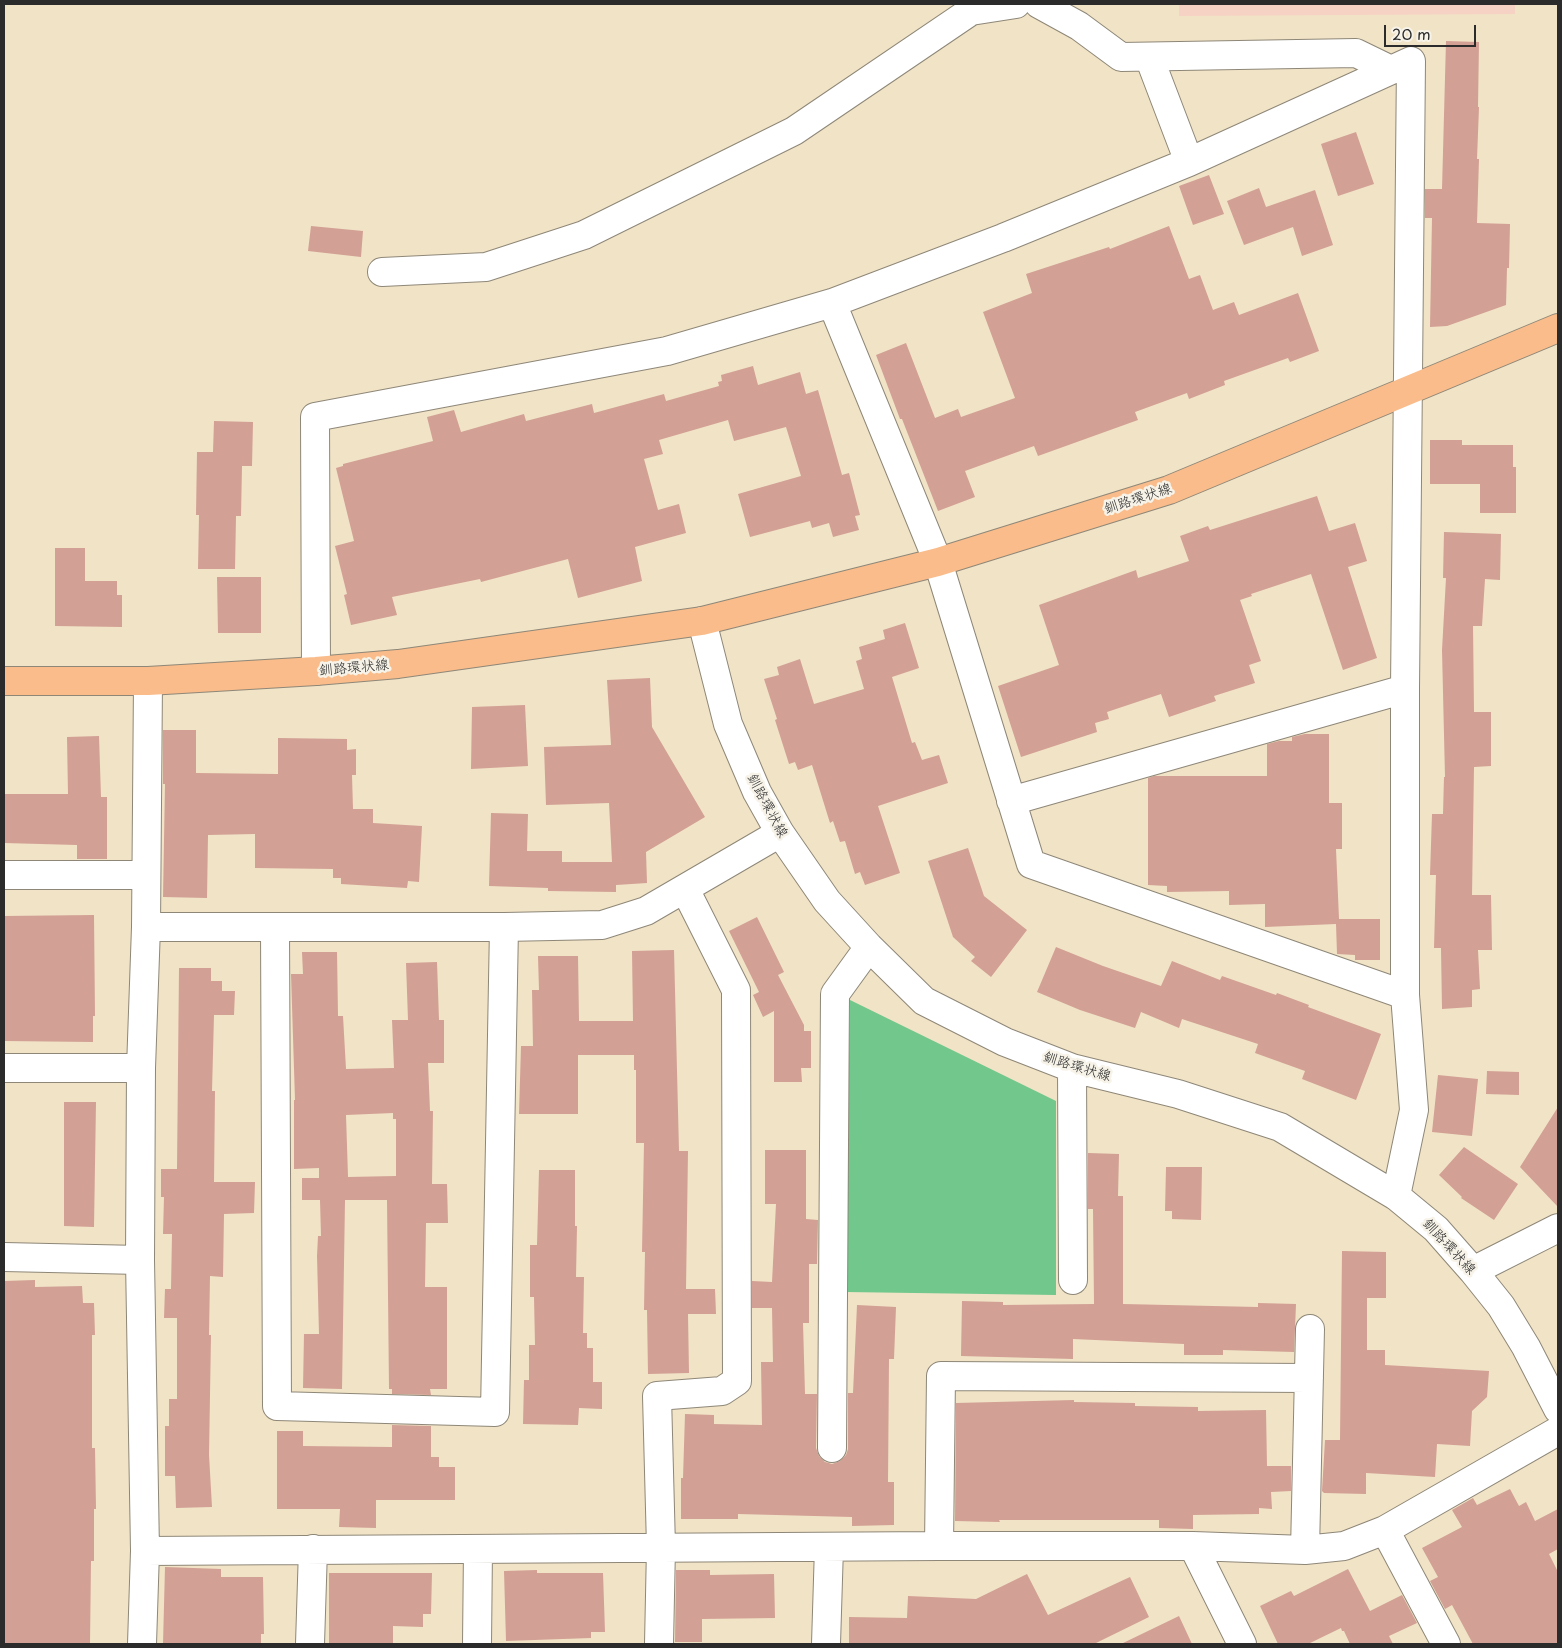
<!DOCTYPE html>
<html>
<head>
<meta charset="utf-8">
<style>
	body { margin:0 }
	#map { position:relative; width:1562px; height:1648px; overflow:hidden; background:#f1e3c6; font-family:"Playpen Sans",sans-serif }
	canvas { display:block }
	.frame { position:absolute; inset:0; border:5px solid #2b2b2b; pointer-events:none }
	.scale { position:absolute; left:1384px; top:25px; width:92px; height:22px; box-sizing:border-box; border:2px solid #2b2b2b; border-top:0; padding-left:6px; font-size:15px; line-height:18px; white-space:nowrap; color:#2b2b2b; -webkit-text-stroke:4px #f7f3e8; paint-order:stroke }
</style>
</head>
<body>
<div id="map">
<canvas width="1562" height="1648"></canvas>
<div class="frame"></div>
<div class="scale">20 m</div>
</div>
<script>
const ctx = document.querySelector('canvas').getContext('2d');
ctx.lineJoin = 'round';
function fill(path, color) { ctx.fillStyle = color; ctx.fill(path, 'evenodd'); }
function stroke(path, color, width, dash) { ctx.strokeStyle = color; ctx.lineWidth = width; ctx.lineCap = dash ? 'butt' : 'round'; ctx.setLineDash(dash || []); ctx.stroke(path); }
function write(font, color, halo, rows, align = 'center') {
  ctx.font = font + ' "Playpen Sans","Klee One",sans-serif'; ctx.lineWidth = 5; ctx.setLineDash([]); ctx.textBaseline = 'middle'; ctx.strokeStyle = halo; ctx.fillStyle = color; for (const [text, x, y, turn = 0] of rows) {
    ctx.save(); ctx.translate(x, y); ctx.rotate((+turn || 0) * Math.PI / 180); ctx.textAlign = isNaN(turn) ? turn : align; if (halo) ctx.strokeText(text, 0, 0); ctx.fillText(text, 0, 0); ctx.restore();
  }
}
const built = new Path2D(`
	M 1179,4 L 1515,4 L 1515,14 L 1179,16 Z`);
const green = new Path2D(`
	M 850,1000 L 1056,1101 L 1056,1295 L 845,1292 Z`);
const building = new Path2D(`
	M 1446,41 L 1479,42 L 1478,107 L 1479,107 L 1477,159 L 1479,159 L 1477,223 L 1510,224 L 1509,268 L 1507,268 L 1506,305 L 1447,326 L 1430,327 L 1432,218 L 1425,218 L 1425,189 L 1442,189 Z
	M 1356,132 L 1374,184 L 1338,196 L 1321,144 Z
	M 1209,175 L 1224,214 L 1193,225 L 1179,186 Z
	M 1259,188 L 1266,207 L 1315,190 L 1333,245 L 1302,256 L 1293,227 L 1244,245 L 1227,201 Z
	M 311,226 L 363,231 L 361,257 L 308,251 Z
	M 1169,226 L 1189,279 L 1200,275 L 1213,310 L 1234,302 L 1239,315 L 1298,293 L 1319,351 L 1290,362 L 1288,358 L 1224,381 L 1225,385 L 1189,399 L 1187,393 L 1135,412 L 1138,420 L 1038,456 L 1034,446 L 965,471 L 975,497 L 938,511 L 902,419 L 900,419 L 876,355 L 906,343 L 935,418 L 958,409 L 961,417 L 1015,398 L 983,312 L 1032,293 L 1026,274 L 1109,247 L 1110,249 Z
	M 753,366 L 758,385 L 800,372 L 806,394 L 818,390 L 842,475 L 849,473 L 860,515 L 855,516 L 859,530 L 833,537 L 829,523 L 812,528 L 810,521 L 750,537 L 738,494 L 801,476 L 786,427 L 734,441 L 728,420 L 659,440 L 663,454 L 644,459 L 658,510 L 679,504 L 686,533 L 635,547 L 642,581 L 578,598 L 568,559 L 481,582 L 480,579 L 392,597 L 397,615 L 351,625 L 344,595 L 347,594 L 335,546 L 354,541 L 336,468 L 343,466 L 343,464 L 433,441 L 427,417 L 454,410 L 461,432 L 524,414 L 526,421 L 592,404 L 594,413 L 664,394 L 666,401 L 719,386 L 718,382 L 722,381 L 721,375 Z
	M 214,421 L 253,422 L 252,466 L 242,466 L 241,516 L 236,516 L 235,569 L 198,569 L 199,515 L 196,515 L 197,452 L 213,452 Z
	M 1430,440 L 1462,440 L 1462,445 L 1513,445 L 1513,467 L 1516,467 L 1516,513 L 1480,513 L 1480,484 L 1430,484 Z
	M 1317,496 L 1329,531 L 1355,523 L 1367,561 L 1348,567 L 1377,658 L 1343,670 L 1311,574 L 1251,594 L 1252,596 L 1240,600 L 1261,661 L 1249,665 L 1255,683 L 1214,696 L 1216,701 L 1169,717 L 1161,694 L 1107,712 L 1109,719 L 1095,723 L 1097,732 L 1021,757 L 998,686 L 1059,665 L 1039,605 L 1136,570 L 1138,578 L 1189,561 L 1180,536 L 1208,526 L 1210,530 Z
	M 1444,532 L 1501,534 L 1500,580 L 1485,579 L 1482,626 L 1473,626 L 1474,712 L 1491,712 L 1491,766 L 1474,767 L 1472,895 L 1491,895 L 1492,950 L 1478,950 L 1480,989 L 1472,990 L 1472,1007 L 1442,1009 L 1441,948 L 1434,948 L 1436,875 L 1430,875 L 1432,814 L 1443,814 L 1444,777 L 1445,777 L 1442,650 L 1446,578 L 1443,578 Z
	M 55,548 L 85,548 L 85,581 L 117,581 L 117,595 L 122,595 L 122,627 L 55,626 Z
	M 217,577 L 261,577 L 261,633 L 218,633 Z
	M 905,623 L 919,668 L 892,677 L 912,743 L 915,742 L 922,760 L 939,755 L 948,783 L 878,806 L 900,873 L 865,885 L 860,872 L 855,874 L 845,841 L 840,842 L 833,821 L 830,823 L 812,765 L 798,770 L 795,762 L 789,764 L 775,720 L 777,719 L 764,679 L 779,675 L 777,667 L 800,659 L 814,704 L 864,689 L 856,661 L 862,659 L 859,647 L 885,639 L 883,630 Z
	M 650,678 L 652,727 L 705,817 L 646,852 L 647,883 L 616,885 L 616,892 L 548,891 L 548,888 L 489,886 L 491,813 L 528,814 L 527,851 L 562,851 L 562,862 L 612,862 L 609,803 L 546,805 L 544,747 L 611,745 L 607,680 Z
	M 525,705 L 528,766 L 471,769 L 472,707 Z
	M 163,730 L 196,730 L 196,773 L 278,774 L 278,738 L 347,739 L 347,750 L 356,749 L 356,775 L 352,775 L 353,809 L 373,809 L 373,823 L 422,826 L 419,882 L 408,881 L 407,888 L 341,884 L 341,878 L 333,878 L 333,869 L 255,868 L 255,834 L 208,835 L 207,898 L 163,897 L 165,784 L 163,784 Z
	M 1305,734 L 1329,734 L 1329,803 L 1342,803 L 1342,849 L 1336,849 L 1339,919 L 1380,919 L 1380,960 L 1355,960 L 1355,955 L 1337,954 L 1336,924 L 1265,927 L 1265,904 L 1229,905 L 1229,891 L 1167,892 L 1167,886 L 1148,885 L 1148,778 L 1154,776 L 1267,776 L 1267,744 L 1279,741 L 1292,741 L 1292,737 Z
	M 99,736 L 101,797 L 107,797 L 107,859 L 77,859 L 77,845 L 4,843 L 4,794 L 68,794 L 67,737 Z
	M 968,848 L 984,896 L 1027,930 L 991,977 L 971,961 L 975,957 L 953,937 L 928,861 Z
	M 94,915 L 95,1016 L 93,1016 L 93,1042 L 4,1041 L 4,916 Z
	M 757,917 L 784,972 L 778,975 L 804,1025 L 804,1031 L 811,1031 L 811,1068 L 801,1068 L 802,1082 L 774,1082 L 774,1011 L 763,1017 L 753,995 L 759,992 L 729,931 Z
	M 1056,947 L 1103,966 L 1161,986 L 1172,961 L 1220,980 L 1222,976 L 1276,995 L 1277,993 L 1309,1005 L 1308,1007 L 1381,1034 L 1356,1100 L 1302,1079 L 1305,1071 L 1255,1053 L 1258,1044 L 1182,1019 L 1179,1028 L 1141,1012 L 1135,1028 L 1080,1010 L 1037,992 Z
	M 674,950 L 679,1151 L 688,1151 L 686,1289 L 715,1289 L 716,1314 L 688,1314 L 689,1373 L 648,1374 L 647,1310 L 644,1310 L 645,1252 L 642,1252 L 644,1143 L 636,1143 L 636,1070 L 634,1070 L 634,1055 L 578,1055 L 578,1114 L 519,1114 L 521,1046 L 533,1046 L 532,990 L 539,990 L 538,956 L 578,956 L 579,1021 L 633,1021 L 632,951 Z
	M 302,952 L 337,952 L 338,1016 L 343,1016 L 346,1069 L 394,1068 L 392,1020 L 408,1020 L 406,963 L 437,962 L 439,1020 L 444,1020 L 444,1063 L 428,1063 L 430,1111 L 433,1111 L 432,1184 L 447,1184 L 448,1223 L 426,1223 L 425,1287 L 447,1287 L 447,1389 L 430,1389 L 431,1395 L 392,1394 L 392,1389 L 389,1389 L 387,1200 L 345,1200 L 342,1389 L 303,1388 L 304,1334 L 319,1334 L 317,1256 L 318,1236 L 321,1236 L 320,1200 L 302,1200 L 302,1178 L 319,1178 L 319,1168 L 294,1169 L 294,1100 L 295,1100 L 291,974 L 303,974 ZM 393,1113 L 393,1119 L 396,1119 L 396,1176 L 348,1177 L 346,1115 Z
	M 179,968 L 211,968 L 211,981 L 222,981 L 222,991 L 235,991 L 234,1015 L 214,1015 L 212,1091 L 215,1091 L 214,1182 L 255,1182 L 254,1213 L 224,1214 L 223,1277 L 210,1276 L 209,1335 L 211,1335 L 209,1455 L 212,1507 L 176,1508 L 175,1476 L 165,1476 L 165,1426 L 169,1426 L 169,1399 L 177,1399 L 177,1318 L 164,1318 L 165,1289 L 171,1289 L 172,1234 L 163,1234 L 164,1197 L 161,1197 L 161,1169 L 177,1169 Z
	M 1487,1071 L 1519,1072 L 1519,1095 L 1486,1094 Z
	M 1438,1075 L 1478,1079 L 1472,1136 L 1432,1132 Z
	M 64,1102 L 96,1102 L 94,1227 L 64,1226 Z
	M 1558,1107 L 1558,1207 L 1520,1167 Z
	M 1464,1147 L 1518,1184 L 1494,1220 L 1461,1198 L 1462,1197 L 1439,1175 Z
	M 765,1150 L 806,1150 L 806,1219 L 818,1220 L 817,1264 L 809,1264 L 809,1323 L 803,1323 L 805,1394 L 817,1394 L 816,1448 L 819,1456 L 825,1462 L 832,1464 L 840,1461 L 846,1455 L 848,1449 L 848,1393 L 853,1393 L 857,1305 L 896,1307 L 894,1359 L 889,1359 L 888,1482 L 894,1482 L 894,1525 L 852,1526 L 852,1517 L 738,1514 L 738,1519 L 681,1519 L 681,1478 L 683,1478 L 685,1414 L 714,1415 L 714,1424 L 762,1425 L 761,1362 L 773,1362 L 772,1308 L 752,1308 L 752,1281 L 772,1282 L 776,1204 L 765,1204 Z
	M 1088,1153 L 1119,1154 L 1118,1196 L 1123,1196 L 1123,1304 L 1258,1307 L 1258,1303 L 1296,1304 L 1294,1352 L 1223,1350 L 1223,1355 L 1184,1355 L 1184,1344 L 1073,1339 L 1073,1359 L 961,1356 L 962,1301 L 1003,1302 L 1003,1305 L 1094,1304 L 1093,1209 L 1088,1209 Z
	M 1166,1167 L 1202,1167 L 1201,1220 L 1172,1219 L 1172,1211 L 1165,1211 Z
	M 539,1170 L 575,1170 L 575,1226 L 577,1226 L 576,1277 L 584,1277 L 583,1333 L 587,1333 L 587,1348 L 593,1348 L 593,1382 L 602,1382 L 602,1409 L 579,1408 L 578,1425 L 523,1424 L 524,1380 L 529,1380 L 529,1345 L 535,1345 L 534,1297 L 530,1297 L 530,1245 L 537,1245 Z
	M 1342,1251 L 1386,1252 L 1386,1298 L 1367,1298 L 1367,1350 L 1385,1350 L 1385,1365 L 1489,1371 L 1487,1397 L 1472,1411 L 1470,1446 L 1437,1444 L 1435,1477 L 1366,1473 L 1366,1494 L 1324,1493 L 1322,1491 L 1325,1440 L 1340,1440 Z
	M 35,1280 L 35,1287 L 82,1286 L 83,1303 L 94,1303 L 95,1335 L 92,1335 L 92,1448 L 95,1448 L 96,1509 L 94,1509 L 94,1561 L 91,1561 L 90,1644 L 4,1644 L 4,1281 Z
	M 1074,1400 L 1074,1402 L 1135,1403 L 1135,1406 L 1198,1407 L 1198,1411 L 1266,1410 L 1267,1466 L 1291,1466 L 1291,1491 L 1271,1492 L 1272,1509 L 1259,1508 L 1259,1514 L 1193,1515 L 1193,1529 L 1159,1528 L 1159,1520 L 999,1520 L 1000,1522 L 955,1521 L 956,1403 Z
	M 392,1425 L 431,1426 L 431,1457 L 439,1457 L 439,1467 L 455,1467 L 455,1500 L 376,1500 L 376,1528 L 339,1527 L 340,1509 L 277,1509 L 277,1431 L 303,1431 L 303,1446 L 392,1447 Z
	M 1510,1489 L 1519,1506 L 1526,1502 L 1535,1521 L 1558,1509 L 1558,1549 L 1549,1554 L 1558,1572 L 1558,1644 L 1473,1644 L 1452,1605 L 1445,1609 L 1430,1581 L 1438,1577 L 1422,1548 L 1462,1527 L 1452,1510 L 1473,1498 L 1477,1505 Z
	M 165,1567 L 221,1569 L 221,1577 L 263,1577 L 264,1634 L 261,1634 L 261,1644 L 163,1644 Z
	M 1348,1569 L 1370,1611 L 1402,1595 L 1417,1623 L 1389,1636 L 1393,1644 L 1350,1644 L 1344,1631 L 1342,1631 L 1341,1628 L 1308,1644 L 1278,1644 L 1260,1606 L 1291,1591 L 1294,1596 Z
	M 537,1570 L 537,1573 L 603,1573 L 605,1632 L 591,1632 L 591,1638 L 506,1641 L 504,1571 Z
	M 676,1570 L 710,1570 L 710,1575 L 774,1574 L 775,1618 L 702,1619 L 702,1642 L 675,1642 Z
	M 329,1573 L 432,1573 L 431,1614 L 423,1614 L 423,1627 L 393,1626 L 393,1644 L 329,1644 Z
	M 1027,1574 L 1048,1615 L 1130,1577 L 1149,1617 L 1094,1644 L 849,1644 L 849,1617 L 907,1618 L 908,1596 L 976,1599 Z
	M 1179,1616 L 1192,1644 L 1121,1644 Z`);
const minor = new Path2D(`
	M 1039,4 L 1079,26 L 1121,57 L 1356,53 L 1391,70
	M 1149,57 L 1189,162
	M 382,272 L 486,267 L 584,235 L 794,131 L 971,11 L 1016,4
	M 832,303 L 938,562 L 1031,864 L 1405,995
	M 702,621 L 728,724 L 757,792 L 780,833 L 827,901 L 869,947 L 924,1001 L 1005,1042 L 1072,1068 L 1178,1094 L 1280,1127 L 1396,1196 L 1436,1229 L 1473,1271 L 1501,1306 L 1526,1347 L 1558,1409
	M 316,671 L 315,417 L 667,351 L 832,303 L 1003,238 L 1189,162 L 1411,61 L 1405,689 L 1405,995 L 1414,1110 L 1396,1196
	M 1011,801 L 1405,689
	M 4,875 L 146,875
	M 146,927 L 504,927 L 602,925 L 646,911 L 780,833
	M 275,927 L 277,1406 L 495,1412 L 504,927
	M 4,1068 L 141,1068
	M 1072,1068 L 1073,1280
	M 4,1257 L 140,1260
	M 1473,1271 L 1558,1228
	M 832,1448 L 835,994 L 869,947
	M 1385,1530 L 1446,1644
	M 939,1546 L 941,1376 L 1309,1378
	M 1193,1546 L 1242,1644
	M 1305,1550 L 1310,1329
	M 145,1551 L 939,1546 L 1193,1546 L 1305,1550 L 1344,1546 L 1385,1530 L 1558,1431
	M 142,1644 L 145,1551 L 140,1260 L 141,1068 L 146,927 L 148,681
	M 310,1644 L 313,1549
	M 477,1644 L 478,1549
	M 659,1644 L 661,1547 L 657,1396 L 722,1391 L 737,1381 L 736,990 L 685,889
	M 826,1644 L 829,1547`);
const major = new Path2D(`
	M 4,681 L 148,681 L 316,671 L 398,664 L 702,621 L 938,562 L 1169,490 L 1558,328`);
const streetNames = [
	["釧路環状線",1138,499,-18],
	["釧路環状線",354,668,-5],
	["釧路環状線",767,806,62],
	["釧路環状線",1077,1067,17],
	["釧路環状線",1449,1247,47]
];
fill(built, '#f6d2c4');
fill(green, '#71c78c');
fill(building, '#d2a095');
stroke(minor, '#8e8778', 30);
stroke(major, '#8e8778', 30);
stroke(minor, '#fff', 28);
stroke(major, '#f9bc8a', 28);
write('14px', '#2b2b2b', '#f7f3e8', streetNames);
</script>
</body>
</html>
